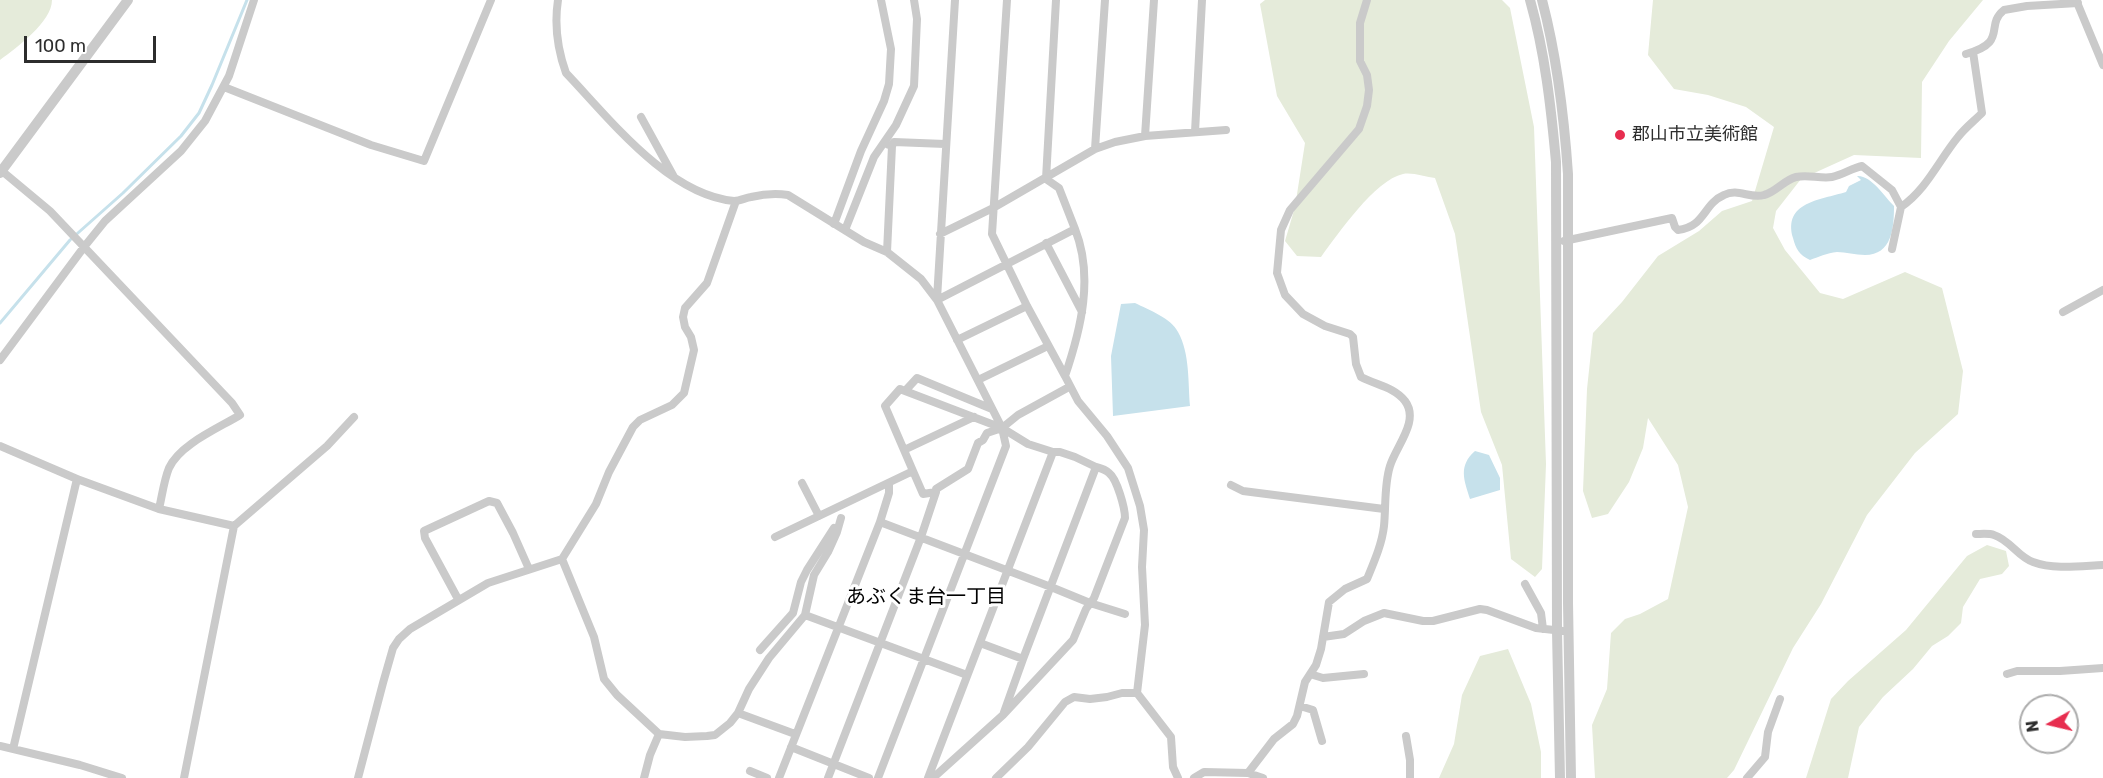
<!DOCTYPE html>
<html>
<head>
<meta charset="utf-8">
<style>
	body { margin:0 }
	#map { position:relative; width:2103px; height:778px; overflow:hidden; background:#fff; font-family:Rubik,sans-serif }
	canvas { display:block }
	.north { position:absolute; left:2019px; top:694px; width:60px; height:60px; box-sizing:border-box; background:#fff; border:2px solid #ababab; border-radius:50%; rotate:262deg; font-size:16px; font-weight:700; line-height:24px; text-align:center; color:#2d2d2d }
	.north::after { content:''; display:block; margin:auto; width:21px; height:27px; background:#e72d4f; clip-path:polygon(50% 0,100% 100%,50% 72%,0 100%) }
	.scale { position:absolute; left:24px; top:36px; width:132px; height:27px; box-sizing:border-box; border:3px solid #2d2d2d; border-top:0; padding-left:8px; font-size:18px; line-height:21px; white-space:nowrap; color:#2d2d2d; -webkit-text-stroke:4px #fff; paint-order:stroke }
</style>
</head>
<body>
<div id="map">
<canvas width="2103" height="778"></canvas>
<div class="north">N</div>
<div class="scale">100 m</div>
</div>
<script>
const ctx = document.querySelector('canvas').getContext('2d');
ctx.lineJoin = 'round';
function fill(path, color) { ctx.fillStyle = color; ctx.fill(path, 'evenodd'); }
function stroke(path, color, width, dash) { ctx.strokeStyle = color; ctx.lineWidth = width; ctx.lineCap = dash ? 'butt' : 'round'; ctx.setLineDash(dash || []); ctx.stroke(path); }
function write(font, color, halo, rows, align = 'center') {
  ctx.font = font + ' Rubik,"Noto Sans JP",sans-serif'; ctx.lineWidth = 6; ctx.setLineDash([]); ctx.textBaseline = 'middle'; ctx.strokeStyle = halo; ctx.fillStyle = color; for (const [text, x, y, turn = 0] of rows) {
    ctx.save(); ctx.translate(x, y); ctx.rotate((+turn || 0) * Math.PI / 180); ctx.textAlign = isNaN(turn) ? turn : align; if (halo) ctx.strokeText(text, 0, 0); ctx.fillText(text, 0, 0); ctx.restore();
  }
}
const green = new Path2D(`
	M 0,0 L 52,0 C 52,22 16,48 0,60 Z
	M 1265,0 L 1502,0 L 1510,8 L 1534,127 L 1546,464 L 1542,569 L 1535,577 L 1511,559 L 1502,465 L 1481,412 L 1455,234 L 1435,178 C 1426,177 1412,172 1403,174 C 1375,180 1338,234 1321,257 L 1297,256 L 1285,241 L 1295,207 L 1305,143 L 1277,96 L 1260,4 Z
	M 1653,0 L 1983,0 L 1949,41 L 1922,82 L 1921,158 L 1854,155 L 1801,179 L 1776,211 L 1773,228 L 1785,250 L 1820,293 L 1843,299 L 1905,272 L 1942,288 L 1963,371 L 1958,414 L 1915,453 L 1867,515 L 1821,604 L 1793,648 L 1734,770 L 1727,778 L 1595,778 L 1592,725 L 1607,689 L 1611,633 L 1625,619 L 1640,614 L 1668,599 L 1688,507 L 1678,465 L 1648,418 L 1643,448 L 1629,482 L 1608,514 L 1592,518 L 1583,491 L 1587,389 L 1593,333 L 1622,302 L 1658,256 L 1699,231 L 1722,211 L 1752,201 L 1774,127 L 1746,107 L 1708,95 L 1674,89 L 1648,55 Z
	M 1987,545 L 2006,551 L 2009,566 L 2002,574 L 1980,579 L 1963,607 L 1961,623 L 1948,636 L 1932,646 L 1913,669 L 1883,697 L 1859,727 L 1848,778 L 1806,778 L 1831,699 L 1848,681 L 1906,630 L 1967,556 Z
	M 1508,649 L 1531,704 L 1541,752 L 1541,778 L 1439,778 L 1454,744 L 1462,695 L 1480,656 Z`);
const water = new Path2D(`
	M 1857,176 C 1871,175 1884,196 1894,206 C 1894,228 1892,255 1865,255 C 1855,255 1846,252 1837,252 C 1827,253 1818,257 1810,260 C 1799,255 1796,249 1793,238 C 1783,202 1820,200 1846,192 L 1849,186 L 1861,180 Z
	M 1135,303 C 1149,310 1171,318 1178,332 C 1190,353 1188,383 1190,406 L 1113,416 L 1111,356 L 1121,304 Z
	M 1475,451 L 1489,455 L 1500,478 L 1500,490 L 1470,499 C 1464,480 1458,466 1475,451 Z`);
const stream = new Path2D(`
	M 0,323 L 70,240 L 123,193 L 181,136 L 199,113 L 212,85 L 247,0`);
const minor = new Path2D(`
	M 558,0 C 554,26 557,48 566,73 C 609,118 668,195 734,201 C 740,201 745,198 751,197 C 764,194 775,193 788,195 L 864,242 L 887,252 L 921,279 L 937,300 L 1002,428 L 1006,446 L 878,778
	M 1007,0 L 992,234 L 1027,306 L 1065,376
	M 2076,0 L 2103,65
	M 1966,54 C 2009,42 1984,26 2004,10 L 2027,6 L 2078,3
	M 224,87 L 371,145 L 424,161 L 491,0
	M 641,117 L 674,177
	M 1195,132 L 1202,0
	M 1145,136 L 1154,0
	M 889,145 L 892,146 L 894,142 L 945,144
	M 1095,149 L 1105,0
	M 2,171 L 50,211 L 232,403 L 240,415 C 219,428 180,444 169,468 C 164,480 162,496 159,509
	M 1046,179 L 1056,0
	M 834,224 L 861,151 L 884,101 L 889,84 L 891,49 L 881,0
	M 1075,229 C 1094,277 1081,329 1065,376 L 1078,401 L 1107,436 L 1128,468 L 1140,506 L 1144,530 L 1142,567 L 1145,625 L 1137,693 L 1171,737 L 1173,767 L 1178,778
	M 845,230 L 874,157 L 896,125 L 914,86 L 917,19 L 914,0
	M 940,234 L 993,208 L 1095,149 L 1115,142 L 1145,136 L 1226,130
	M 1564,241 L 1672,218 L 1675,227 L 1678,230 C 1705,227 1703,204 1724,195 C 1738,188 1750,199 1764,195 C 1776,192 1784,180 1796,177 C 1808,174 1820,179 1832,177 C 1843,175 1852,168 1862,166 L 1892,190 L 1901,207
	M 1046,243 L 1082,312
	M 1892,249 L 1901,207 C 1927,189 1939,160 1958,137 C 1965,128 1974,121 1982,113 L 1973,52
	M 887,252 L 892,146
	M 937,299 L 955,0
	M 937,300 L 1075,229 L 1059,188 L 1046,179
	M 2063,312 L 2103,290
	M 957,340 L 1027,306
	M 0,360 L 84,247 L 105,221 L 181,151 L 205,121 L 229,76 L 254,0
	M 978,380 L 1048,346
	M 905,391 L 1002,428 L 1028,444 L 1053,452 L 1060,452 L 1075,457 L 1096,467 L 1023,659 L 1003,715
	M 0,446 L 77,479 L 159,509 L 234,526
	M 904,450 L 974,417
	M 913,471 L 923,494 L 936,492 L 936,489 L 968,469 L 978,443 L 983,440 L 987,433 L 1002,428 L 1018,415 L 1069,387
	M 802,483 L 819,516
	M 1231,485 L 1243,491 L 1384,509
	M 880,522 L 1051,587 L 1090,603 L 1125,614
	M 1976,534 C 1981,534 1989,533 1994,535 C 2010,540 2018,557 2033,562 C 2054,570 2081,566 2103,565
	M 775,537 L 913,471 L 885,406 L 900,389 L 905,391 L 917,378 L 992,409
	M 1525,584 L 1541,613 L 1543,629
	M 458,599 L 425,538 L 424,531 L 489,501 L 497,503 L 513,533 L 529,569
	M 805,615 L 967,675
	M 1323,637 L 1344,634 L 1364,621 L 1384,613 L 1423,621 L 1433,621 L 1480,609 L 1487,610 L 1536,628 L 1563,631
	M 980,643 L 1023,659
	M 760,650 L 793,613 L 801,582 L 807,570 L 834,528
	M 1310,674 L 1323,678 L 1364,674
	M 2007,674 L 2017,671 L 2060,671 L 2103,668
	M 1300,706 L 1313,710 L 1322,741
	M 738,713 L 795,734
	M 659,734 L 685,737 L 707,736 L 715,735 L 730,723 L 738,713 L 749,689 L 769,658 L 805,615 L 814,575 L 828,552 L 837,532 L 841,518
	M 1406,736 L 1410,760 L 1410,778
	M 0,746 L 80,765 L 122,778
	M 791,747 L 869,778
	M 13,749 L 77,479
	M 750,771 L 767,778
	M 1248,773 L 1263,778
	M 184,778 L 234,526 L 327,446 L 354,417
	M 358,778 L 383,683 L 393,648 L 399,639 L 410,629 L 488,583 L 562,559
	M 644,778 L 650,755 L 659,734 L 617,695 L 604,679 L 594,637 L 562,559 L 596,504 L 609,472 L 633,427 L 640,420 L 672,405 L 684,393 L 694,350 L 691,337 L 685,327 L 683,317 L 685,308 L 707,283 L 736,201
	M 779,778 L 880,522 L 889,493 L 889,483
	M 828,778 L 921,537 L 936,492
	M 928,778 L 1053,452
	M 933,778 L 1003,715 L 1073,640 L 1086,609 L 1094,598 L 1125,518 C 1125,508 1117,479 1109,473 C 1106,470 1100,468 1096,467
	M 996,778 L 1028,747 L 1065,702 L 1074,697 L 1090,699 L 1107,697 L 1122,693 L 1137,693
	M 1194,778 L 1204,772 L 1248,773 L 1274,739 L 1293,724 L 1297,716 L 1305,682 L 1316,665 L 1321,649 L 1329,602 L 1345,589 L 1367,579 C 1374,562 1382,544 1384,526 C 1386,506 1384,485 1390,466 C 1396,446 1420,421 1405,401 C 1394,387 1376,385 1361,377 L 1356,364 L 1353,337 L 1350,334 L 1325,326 L 1303,314 L 1285,295 L 1277,273 L 1281,230 L 1290,210 L 1359,129 L 1367,106 L 1369,90 L 1367,75 L 1360,61 L 1360,23 L 1367,0
	M 1747,778 L 1765,757 L 1768,732 L 1780,699`);
const tertiary = new Path2D(`
	M 1530,0 C 1545,53 1551,107 1556,162 L 1557,631 L 1560,778
	M 1542,0 C 1557,57 1564,115 1568,174 L 1568,603 L 1571,778
	M 0,173 L 128,0`);
const markers = [
	[1620,135,6,"#e72d4f"]
];
const poiNames = [
	["郡山市立美術館",1632,135]
];
const neighbourhoodNames = [
	["あぶくま台一丁目",926,597]
];
fill(green, '#e5ebda');
fill(water, '#c6e1eb');
stroke(stream, '#c6e1eb', 3);
stroke(minor, '#cacaca', 8);
stroke(tertiary, '#cacaca', 10);
for (const [x, y, r, color] of markers) { const dot = new Path2D(); dot.arc(x, y, r, 0, 2 * Math.PI); ctx.fillStyle = color; ctx.fill(dot); stroke(dot, '#fff', 2); }
write('18px', '#2d2d2d', '#fff', poiNames, 'left');
write('20px', '#000', '#fff', neighbourhoodNames);
</script>
</body>
</html>
